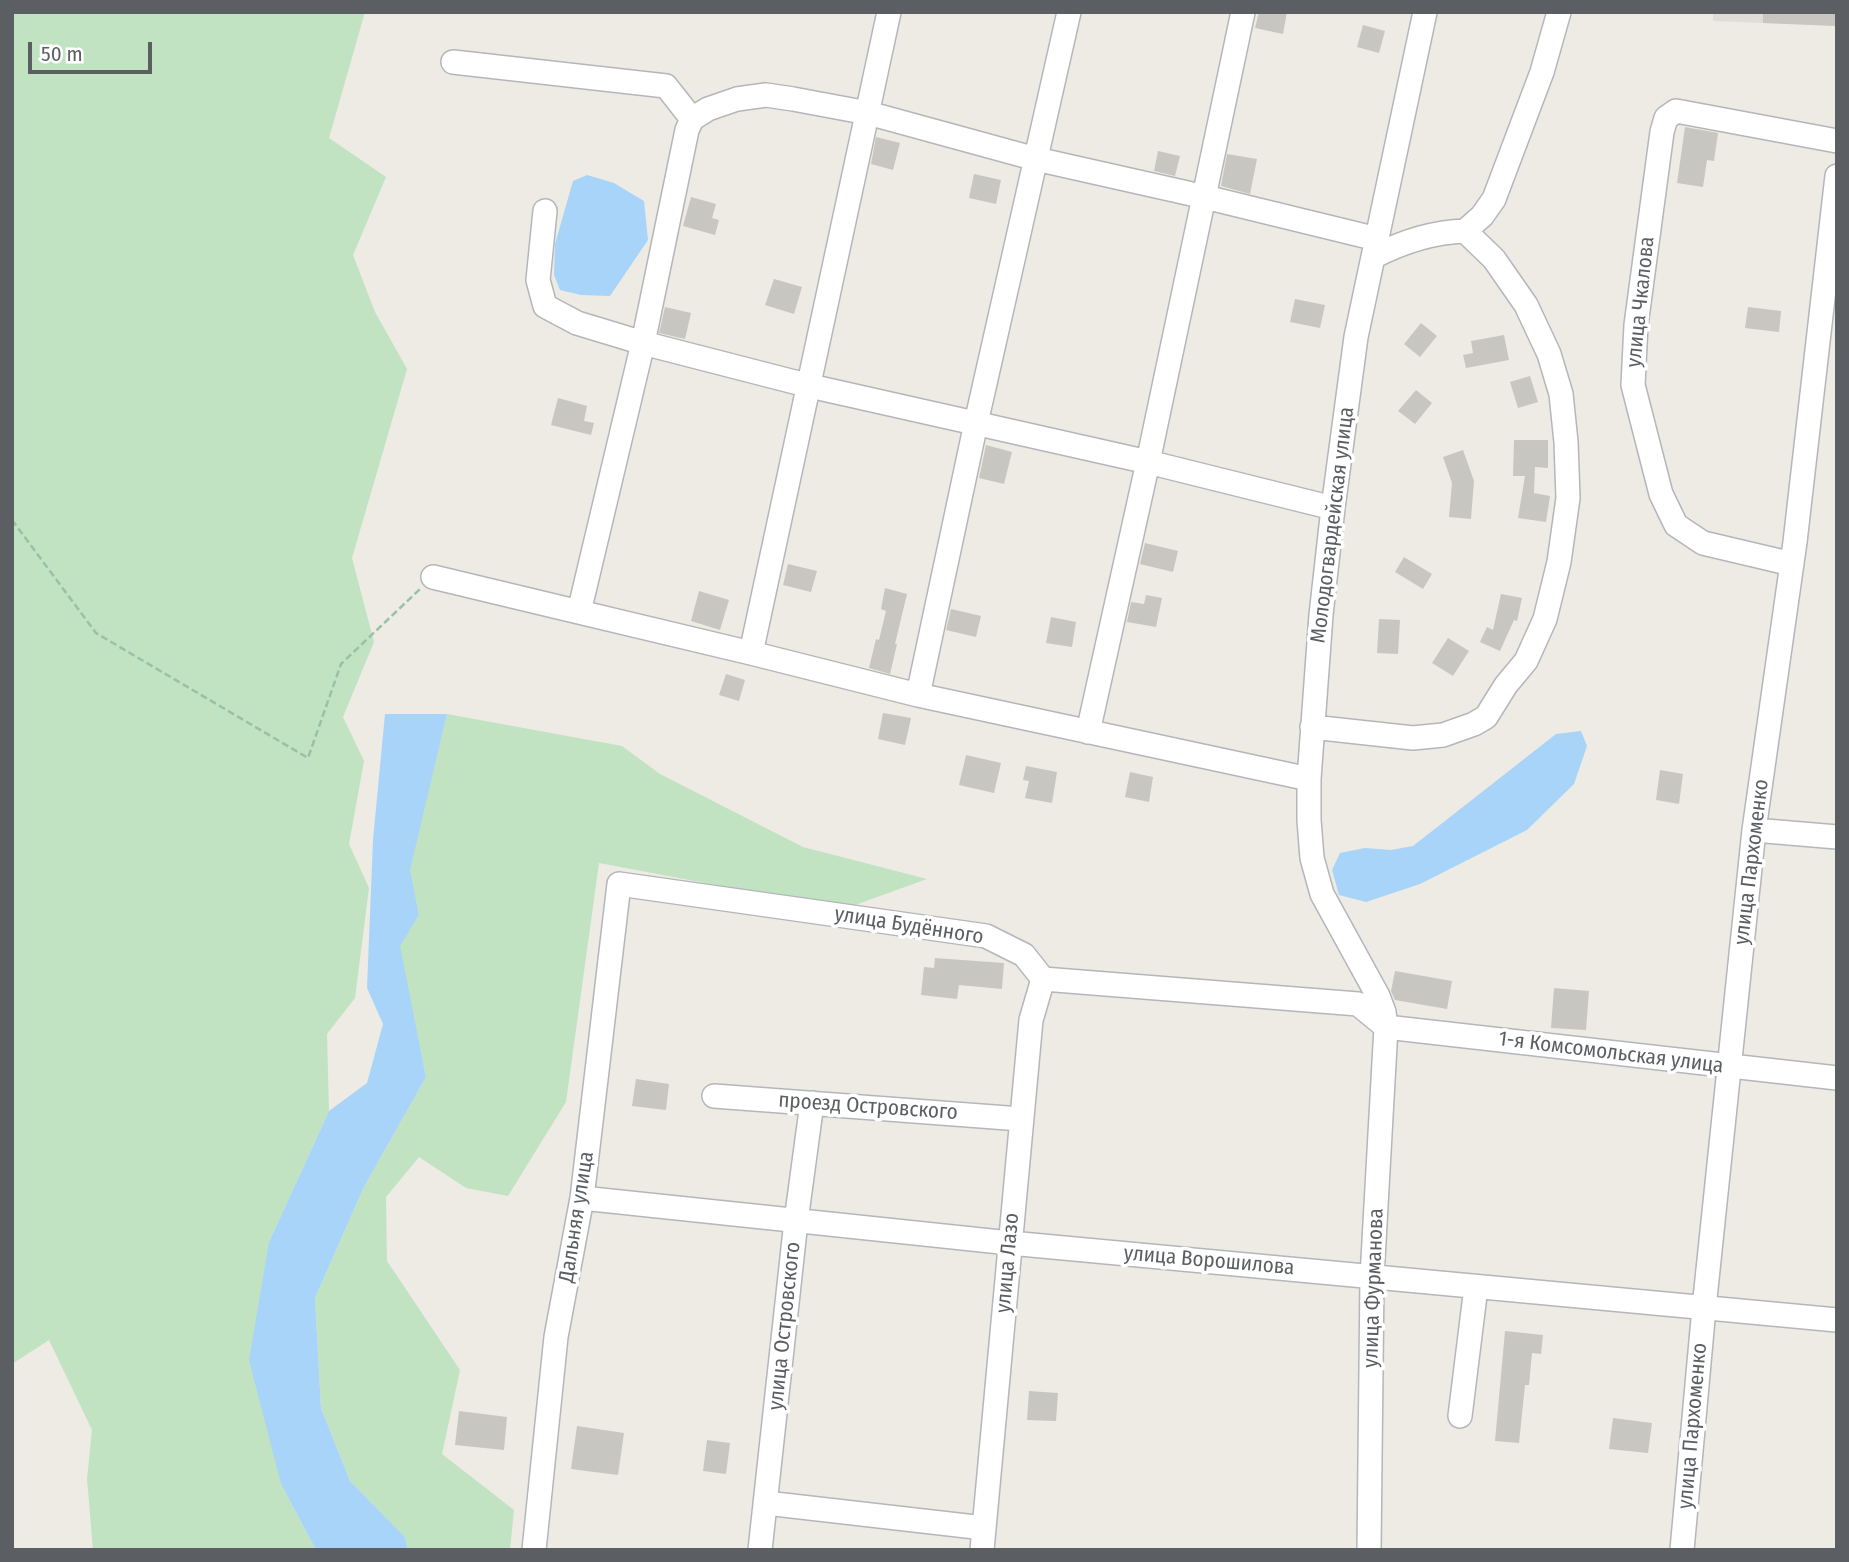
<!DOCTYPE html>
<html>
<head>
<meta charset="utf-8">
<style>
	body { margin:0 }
	#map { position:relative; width:1849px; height:1562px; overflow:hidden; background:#edebe3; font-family:"Fira Sans Condensed",sans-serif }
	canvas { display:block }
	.frame { position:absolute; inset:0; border:14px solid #5b5f63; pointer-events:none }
	.scale { position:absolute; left:28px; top:42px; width:124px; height:32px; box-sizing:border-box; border:4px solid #5b5f63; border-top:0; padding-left:9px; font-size:21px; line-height:24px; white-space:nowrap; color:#5b5f63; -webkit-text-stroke:5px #fff; paint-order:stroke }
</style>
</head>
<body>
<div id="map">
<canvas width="1849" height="1562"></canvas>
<div class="frame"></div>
<div class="scale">50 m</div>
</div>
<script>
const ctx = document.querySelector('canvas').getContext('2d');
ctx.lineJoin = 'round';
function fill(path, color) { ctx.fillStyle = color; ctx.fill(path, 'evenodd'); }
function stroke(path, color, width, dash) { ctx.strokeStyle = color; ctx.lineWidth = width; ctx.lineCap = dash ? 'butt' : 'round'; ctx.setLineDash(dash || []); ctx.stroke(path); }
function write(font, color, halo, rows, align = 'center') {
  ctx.font = font + ' "Fira Sans Condensed",sans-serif'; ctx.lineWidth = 7; ctx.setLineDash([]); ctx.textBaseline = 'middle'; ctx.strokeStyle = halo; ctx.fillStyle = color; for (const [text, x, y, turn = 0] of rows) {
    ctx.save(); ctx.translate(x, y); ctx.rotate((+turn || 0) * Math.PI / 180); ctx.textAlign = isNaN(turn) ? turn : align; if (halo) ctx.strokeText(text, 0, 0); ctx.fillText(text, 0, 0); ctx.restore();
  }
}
const industrial = new Path2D(`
	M 1713,12 L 1837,12 L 1837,26 L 1713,21 Z`);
const green = new Path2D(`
	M 12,12 L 365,12 L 329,138 L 386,177 L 353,255 L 375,312 L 407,369 L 352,558 L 374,642 L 343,717 L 364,761 L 349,844 L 369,888 L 355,998 L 327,1034 L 329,1111 L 269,1242 L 281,1484 L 316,1550 L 93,1550 L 87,1479 L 92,1430 L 49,1340 L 12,1364 Z
	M 447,714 L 622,746 L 660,774 L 803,847 L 927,879 L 844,909 L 599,863 L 566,1102 L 508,1196 L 466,1188 L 419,1157 L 386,1197 L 387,1261 L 460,1370 L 442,1454 L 514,1510 L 510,1550 L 408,1550 L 405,1537 L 350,1481 L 321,1408 L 315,1298 L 364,1187 L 426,1077 L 399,946 L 419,915 L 409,870 Z`);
const water = new Path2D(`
	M 587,175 L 614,183 L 644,201 L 648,240 L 610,296 L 581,295 L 560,290 L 554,275 L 555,244 L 573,181 Z
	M 385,714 L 447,714 L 410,870 L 419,915 L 400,946 L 426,1077 L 364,1187 L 315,1298 L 321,1408 L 350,1481 L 405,1537 L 408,1550 L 316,1550 L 281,1484 L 249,1360 L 269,1242 L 329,1111 L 367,1083 L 383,1024 L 367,988 L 373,840 Z
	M 1581,731 L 1587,746 L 1574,784 L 1527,830 L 1420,884 L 1366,902 L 1339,895 L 1332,870 L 1340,853 L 1365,848 L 1391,850 L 1413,846 L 1556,734 Z`);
const building = new Path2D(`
	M 1259,12 L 1287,12 L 1283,34 L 1255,28 Z
	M 1763,12 L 1837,12 L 1837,26 L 1763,23 Z
	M 1363,25 L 1385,31 L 1379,53 L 1357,47 Z
	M 1685,127 L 1718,133 L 1714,161 L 1707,160 L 1703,187 L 1677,183 Z
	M 876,137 L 900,143 L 893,170 L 871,164 Z
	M 1158,151 L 1180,156 L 1175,176 L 1154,171 Z
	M 1227,154 L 1257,159 L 1250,194 L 1221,186 Z
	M 974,174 L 1001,180 L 996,204 L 969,198 Z
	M 691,197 L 716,204 L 712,218 L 719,220 L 715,235 L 683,226 Z
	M 774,279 L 802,287 L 794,314 L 765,305 Z
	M 1295,299 L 1325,305 L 1320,328 L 1290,322 Z
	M 665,307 L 691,313 L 685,339 L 659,333 Z
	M 1748,307 L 1781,311 L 1779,332 L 1745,328 Z
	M 1421,323 L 1437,336 L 1420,357 L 1404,344 Z
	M 1504,335 L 1509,360 L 1466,368 L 1463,355 L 1473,353 L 1471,341 Z
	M 1530,376 L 1538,402 L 1518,408 L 1510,382 Z
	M 1416,390 L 1432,403 L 1415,424 L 1398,411 Z
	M 558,398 L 587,406 L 584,421 L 594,423 L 591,435 L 551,425 Z
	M 1514,440 L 1548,440 L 1548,468 L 1535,467 L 1534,493 L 1550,496 L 1546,522 L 1518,518 L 1525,476 L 1513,476 Z
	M 986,445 L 1012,452 L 1004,484 L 979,478 Z
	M 1463,450 L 1474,481 L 1471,519 L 1449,517 L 1452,483 L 1443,457 Z
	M 1145,543 L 1178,551 L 1173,572 L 1140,564 Z
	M 1404,557 L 1432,574 L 1423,589 L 1395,572 Z
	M 788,564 L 817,571 L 811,592 L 783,585 Z
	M 885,588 L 907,594 L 895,644 L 897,644 L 890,674 L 869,668 L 876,639 L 879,640 L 886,611 L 881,609 Z
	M 699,591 L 729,600 L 720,630 L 691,621 Z
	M 1501,594 L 1522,598 L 1517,621 L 1514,620 L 1500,651 L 1480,642 L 1487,627 L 1493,630 Z
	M 1146,595 L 1162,598 L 1156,627 L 1127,622 L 1131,602 L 1144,604 Z
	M 951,609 L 981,616 L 976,637 L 946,630 Z
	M 1051,617 L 1076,622 L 1072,647 L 1046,643 Z
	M 1379,619 L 1400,620 L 1398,654 L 1377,653 Z
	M 1448,638 L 1469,651 L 1453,676 L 1432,663 Z
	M 726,674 L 745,680 L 739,701 L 719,695 Z
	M 883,713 L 911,718 L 905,745 L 878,739 Z
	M 966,755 L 1001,763 L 994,793 L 959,785 Z
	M 1026,766 L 1057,772 L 1052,803 L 1025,798 L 1029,781 L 1023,780 Z
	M 1660,770 L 1683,774 L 1679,804 L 1656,800 Z
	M 1130,772 L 1153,777 L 1149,802 L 1125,797 Z
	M 935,958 L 1004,963 L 1002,989 L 959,985 L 957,999 L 921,995 L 924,967 L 934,968 Z
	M 1395,971 L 1452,981 L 1447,1009 L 1395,1000 L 1391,991 Z
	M 1554,988 L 1589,991 L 1586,1030 L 1551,1028 Z
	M 636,1079 L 669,1084 L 666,1110 L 632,1106 Z
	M 1505,1331 L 1543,1335 L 1541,1354 L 1532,1353 L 1529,1385 L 1525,1385 L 1519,1443 L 1495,1441 Z
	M 1029,1391 L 1058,1393 L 1056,1421 L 1027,1420 Z
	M 459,1411 L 507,1417 L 504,1450 L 455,1445 Z
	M 1613,1418 L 1652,1423 L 1648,1453 L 1609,1449 Z
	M 577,1426 L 624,1433 L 618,1475 L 571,1469 Z
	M 707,1440 L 730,1443 L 726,1474 L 703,1471 Z`);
const path = new Path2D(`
	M 12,520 L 96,633 L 308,758 L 341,664 L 420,589`);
const minor = new Path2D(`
	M 453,62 L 666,86 L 692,119
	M 545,211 L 538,280 L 545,306 L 577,323 L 643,343 L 810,386 L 1148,462 L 1333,508
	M 1465,231 L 1482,216 L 1494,199 L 1542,72 L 1559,12
	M 1792,564 L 1703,543 L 1676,525 L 1661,494 L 1633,385 L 1636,325 L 1662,132 L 1666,118 L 1676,111 L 1837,141
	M 433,577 L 579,612
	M 751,653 L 889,12
	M 918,695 L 976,423 L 1069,12
	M 1312,727 L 1413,738 L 1443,735 L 1474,724 L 1486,717 L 1506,685 L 1526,661 L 1545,619 L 1559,562 L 1568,498 L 1566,442 L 1561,394 L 1549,354 L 1526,305 L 1494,259 L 1465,231 C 1433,232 1402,242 1373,257
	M 1088,732 L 1148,462 L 1243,12
	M 1309,779 L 918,695 L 751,653 L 579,612 L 643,343 L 687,130 L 692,119 L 708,109 L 737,99 L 766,95 L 793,99 L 868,113 L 1036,159 L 1205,197 L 1377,239
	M 1754,830 L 1837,837
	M 1386,1027 L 1837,1078
	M 714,1096 L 1021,1119
	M 582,1198 L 1010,1243 L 1837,1320
	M 1460,1416 L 1476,1287
	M 766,1503 L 984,1528
	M 534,1550 L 556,1337 L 582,1198 L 619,884 L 986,936 L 1024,955 L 1043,979 L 1358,1004 L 1386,1027
	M 760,1550 L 796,1221 L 812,1103
	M 982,1550 L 1031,1020 L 1043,979
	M 1369,1550 L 1372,1277 L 1386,1027 L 1384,1012 L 1378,996 L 1322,894 L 1312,858 L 1309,820 L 1309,779 L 1321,615 L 1333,508 L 1356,337 L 1425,12
	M 1682,1550 L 1704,1308 L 1754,830 L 1795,542 L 1837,176`);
const streetNames = [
	["улица Чкалова",1641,302,-84],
	["Молодогвардейская улица",1333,525,-83],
	["улица Пархоменко",1752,862,-83],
	["улица Будённого",909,926,9],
	["1-я Комсомольская улица",1611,1053,7],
	["проезд Островского",868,1107,4],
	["Дальняя улица",577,1217,-81],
	["улица Ворошилова",1209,1261,5],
	["улица Лазо",1008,1263,-85],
	["улица Фурманова",1374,1288,-88],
	["улица Островского",785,1326,-84],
	["улица Пархоменко",1693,1426,-85]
];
fill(industrial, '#dfddd8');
fill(green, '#c1e3c2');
fill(water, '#a8d4f9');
fill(building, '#c8c6c0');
stroke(minor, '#b4b6ba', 26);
stroke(path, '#99c1a5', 2.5, [7, 3.5]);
stroke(minor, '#fff', 23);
write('21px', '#5b5f63', '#fff', streetNames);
</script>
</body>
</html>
